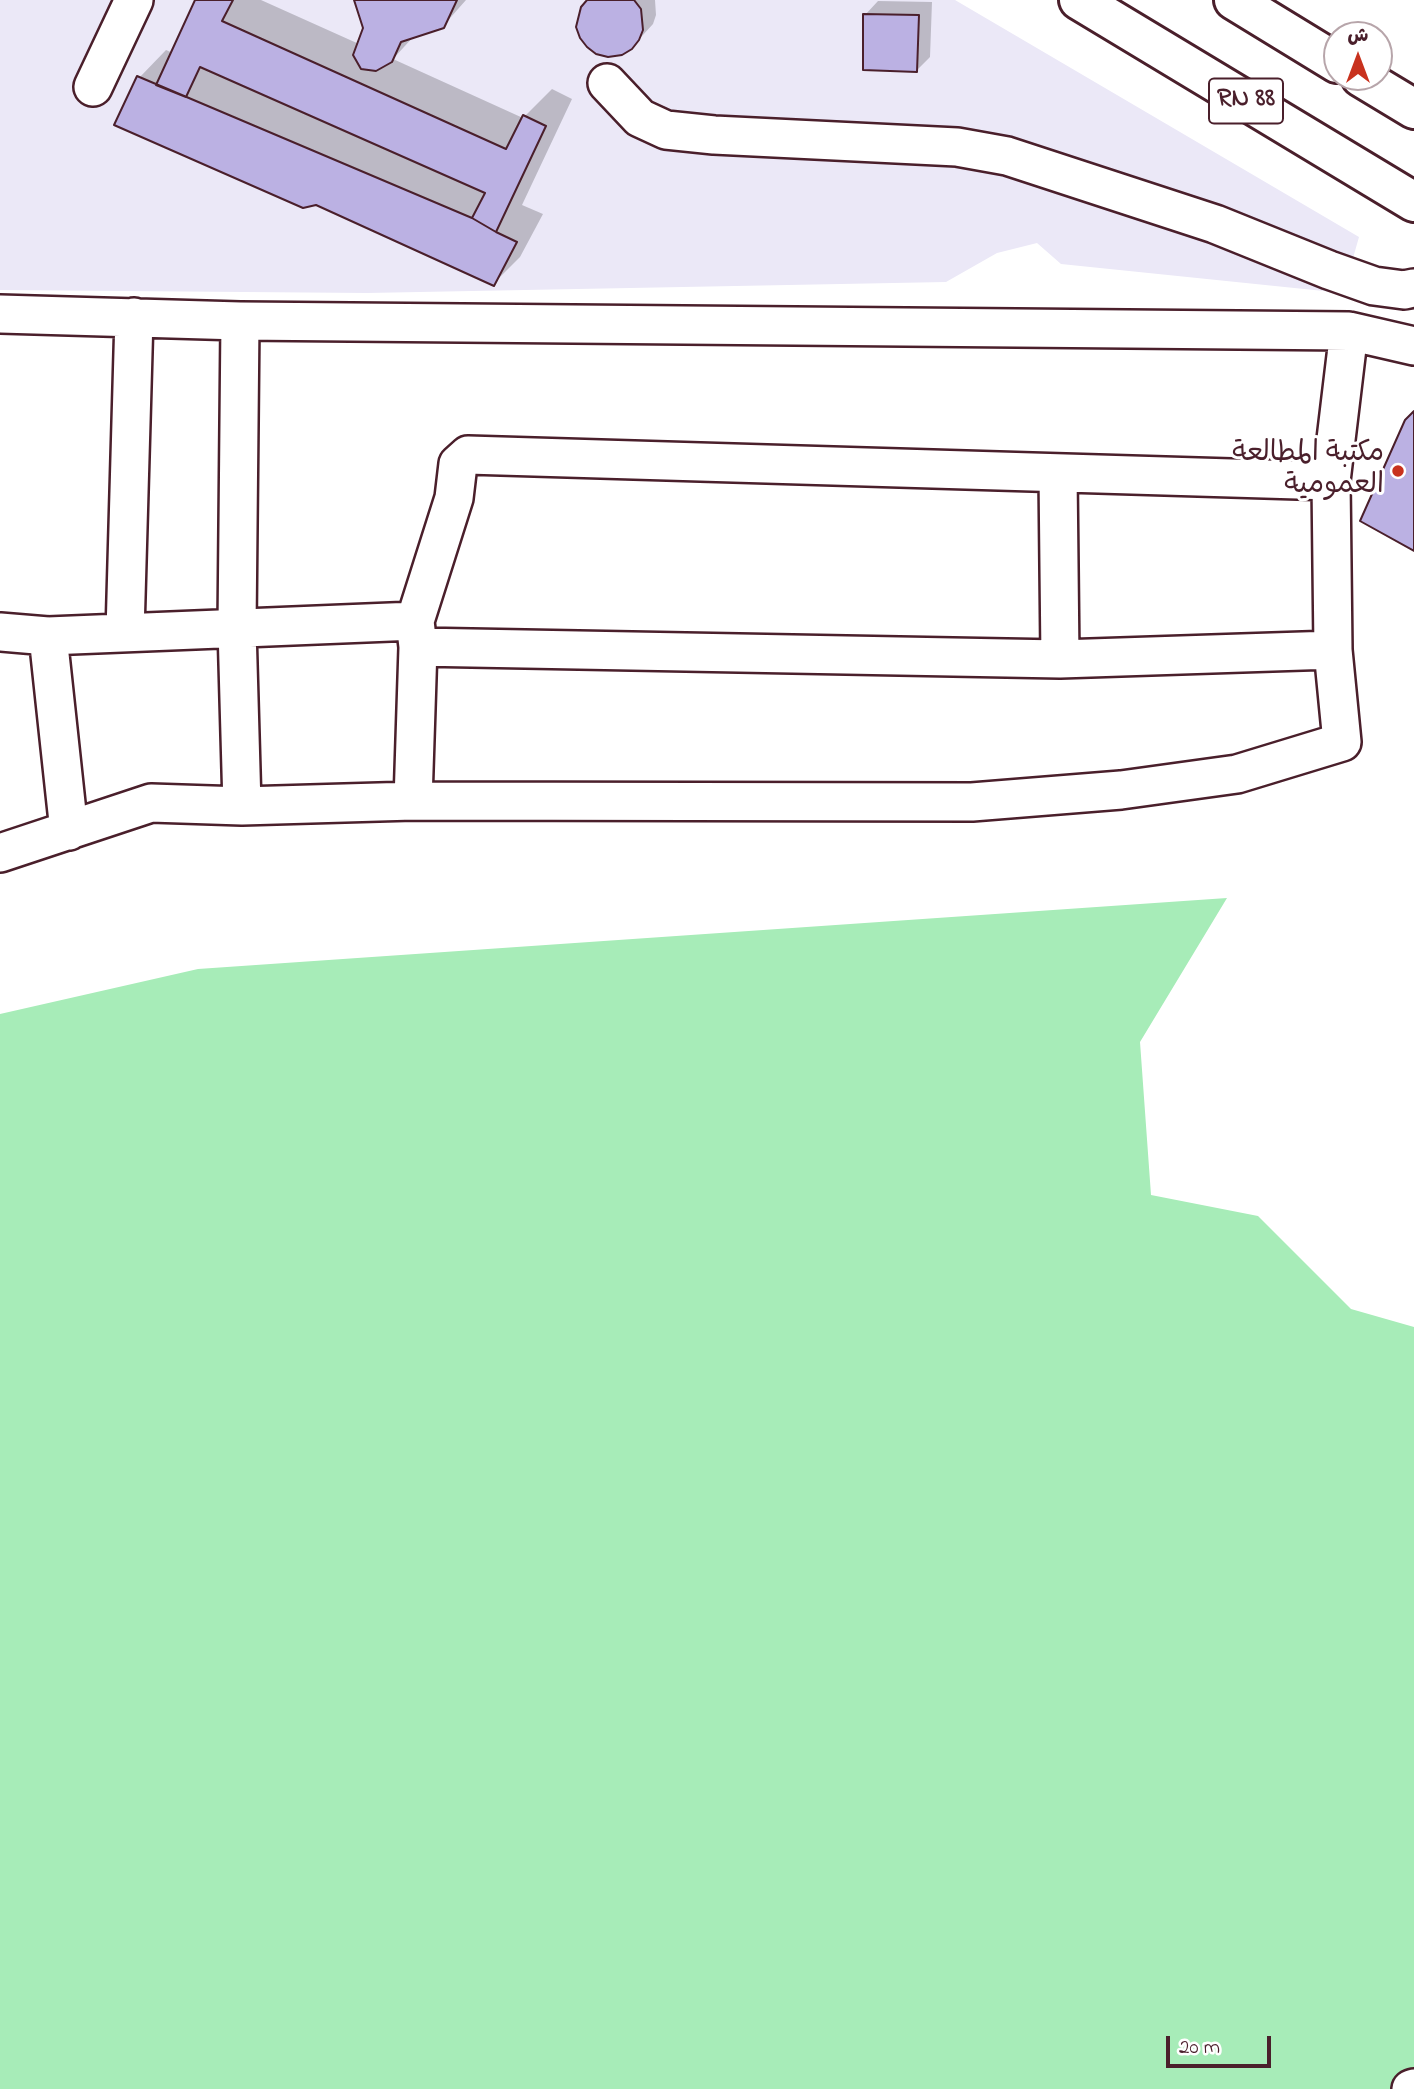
<!DOCTYPE html>
<html>
<head>
<meta charset="utf-8">
<style>
	body { margin:0 }
	#map { position:relative; width:1414px; height:2089px; overflow:hidden; background:#fff; font-family:"Indie Flower","Playpen Sans Arabic",sans-serif }
	canvas { display:block }
	.north { position:absolute; left:1323px; top:21px; width:70px; height:70px; box-sizing:border-box; background:#fff; border:2px solid #b7a5aa; border-radius:50%; rotate:0deg; font-size:19px; font-weight:700; line-height:28px; text-align:center; color:#4a1f2b }
	.north::after { content:''; display:block; margin:auto; width:24px; height:32px; background:#c8321e; clip-path:polygon(50% 0,100% 100%,50% 72%,0 100%) }
	.scale { position:absolute; left:1166px; top:2036px; width:105px; height:32px; box-sizing:border-box; border:4px solid #4a1f2b; border-top:0; padding-left:9px; font-size:21px; line-height:24px; white-space:nowrap; color:#4a1f2b; -webkit-text-stroke:5px #fff; paint-order:stroke }
</style>
</head>
<body>
<div id="map">
<canvas width="1414" height="2089"></canvas>
<div class="north">ش</div>
<div class="scale">20 m</div>
</div>
<script>
const ctx = document.querySelector('canvas').getContext('2d');
ctx.lineJoin = 'round';
function fill(path, color) { ctx.fillStyle = color; ctx.fill(path, 'evenodd'); }
function stroke(path, color, width, dash) { ctx.strokeStyle = color; ctx.lineWidth = width; ctx.lineCap = dash ? 'butt' : 'round'; ctx.setLineDash(dash || []); ctx.stroke(path); }
function write(font, color, halo, rows, align = 'center') {
  ctx.font = font + ' "Indie Flower","Playpen Sans Arabic",sans-serif'; ctx.lineWidth = 6; ctx.setLineDash([]); ctx.textBaseline = 'middle'; ctx.strokeStyle = halo; ctx.fillStyle = color; for (const [text, x, y, turn = 0] of rows) {
    ctx.save(); ctx.translate(x, y); ctx.rotate((+turn || 0) * Math.PI / 180); ctx.textAlign = isNaN(turn) ? turn : align; if (halo) ctx.strokeText(text, 0, 0); ctx.fillText(text, 0, 0); ctx.restore();
  }
}
const built = new Path2D(`
	M 0,0 L 955,0 L 1359,237 L 1343,293 L 1061,264 L 1037,243 L 997,253 L 946,282 L 367,293 L 0,290 Z`);
const green = new Path2D(`
	M 1227,898 L 1140,1042 L 1151,1195 L 1258,1216 L 1351,1309 L 1414,1327 L 1414,2089 L 0,2089 L 0,1014 L 198,969 Z`);
const shadow = new Path2D(`
	M 197,0 L 261,0 L 359,44 L 364,28 L 356,0 L 466,0 L 443,26 L 414,36 L 393,59 L 523,118 L 552,89 L 572,99 L 522,205 L 543,214 L 520,257 L 493,284 L 139,78 L 166,50 L 173,53 Z
	M 589,0 L 655,0 L 656,15 L 653,24 L 631,48 Z
	M 878,1 L 932,2 L 930,57 L 916,71 L 865,15 Z`);
const building = new Path2D(`
	M 195,0 L 233,0 L 222,21 L 506,149 L 523,115 L 546,126 L 496,232 L 472,218 L 485,193 L 200,67 L 186,97 L 156,85 Z
	M 354,0 L 457,0 L 444,28 L 401,42 L 392,62 L 376,71 L 361,69 L 353,55 L 363,28 Z
	M 587,0 L 634,0 L 641,9 L 643,30 L 639,40 L 632,49 L 622,55 L 608,57 L 596,54 L 587,47 L 580,38 L 576,27 L 581,7 Z
	M 863,14 L 919,15 L 917,72 L 863,70 Z
	M 137,76 L 472,218 L 496,232 L 517,242 L 494,286 L 316,205 L 303,208 L 114,125 Z
	M 1414,411 L 1414,551 L 1360,521 L 1405,420 Z`);
const minor = new Path2D(`
	M 607,83 L 640,118 L 666,130 L 714,135 L 957,147 L 1007,156 L 1215,224 L 1329,270 L 1374,286 L 1404,290 L 1414,288
	M 93,87 L 134,0
	M 0,314 L 240,321 L 1349,331 L 1414,346
	M 240,321 L 237,628 L 242,806
	M 1058,473 L 1060,659
	M 0,632 L 48,636 L 415,621
	M 125,632 L 134,317
	M 48,636 L 69,831
	M 418,647 L 1060,659 L 1333,650
	M 413,801 L 418,647 L 415,621 L 454,498 L 458,464 L 468,455 L 1331,481
	M 0,853 L 151,803 L 242,806 L 413,801 L 972,802 L 1121,790 L 1237,774 L 1342,742 L 1333,650 L 1331,481 L 1349,331
	M 1411,2089 L 1414,2088`);
const major = new Path2D(`
	M 1079,0 L 1414,202
	M 1234,0 L 1337,63
	M 1361,77 L 1414,109`);
const markers = [
	[1398,471,7,"#c8321e"]
];
const shields = [
	[1246,101,74]
];
const shieldNames = [
	["RN 88",1246,101]
];
const poiNames = [
	["مكتبة المطالعة",1384,455],
	["العمومية",1384,487]
];
fill(built, '#ebe8f7');
fill(green, '#a7ecb8');
fill(shadow, '#0003');
fill(building, '#bbb1e3');
stroke(building, '#4a1f2b', 2);
stroke(minor, '#4a1f2b', 42);
stroke(major, '#4a1f2b', 44);
stroke(minor, '#fff', 37);
stroke(major, '#fff', 38);
for (const [x, y, r, color] of markers) { const dot = new Path2D(); dot.arc(x, y, r, 0, 2 * Math.PI); ctx.fillStyle = color; ctx.fill(dot); stroke(dot, '#fff', 2.5); }
for (const [x, y, w] of shields) { const box = new Path2D(); box.roundRect(x - w / 2, y - 22.5, w, 45, 5); ctx.fillStyle = '#fff'; ctx.fill(box); stroke(box, '#4a1f2b', 2); }
write('bold 26px', '#4a1f2b', null, shieldNames);
write('28px', '#4a1f2b', '#fff', poiNames, 'right');
</script>
</body>
</html>
